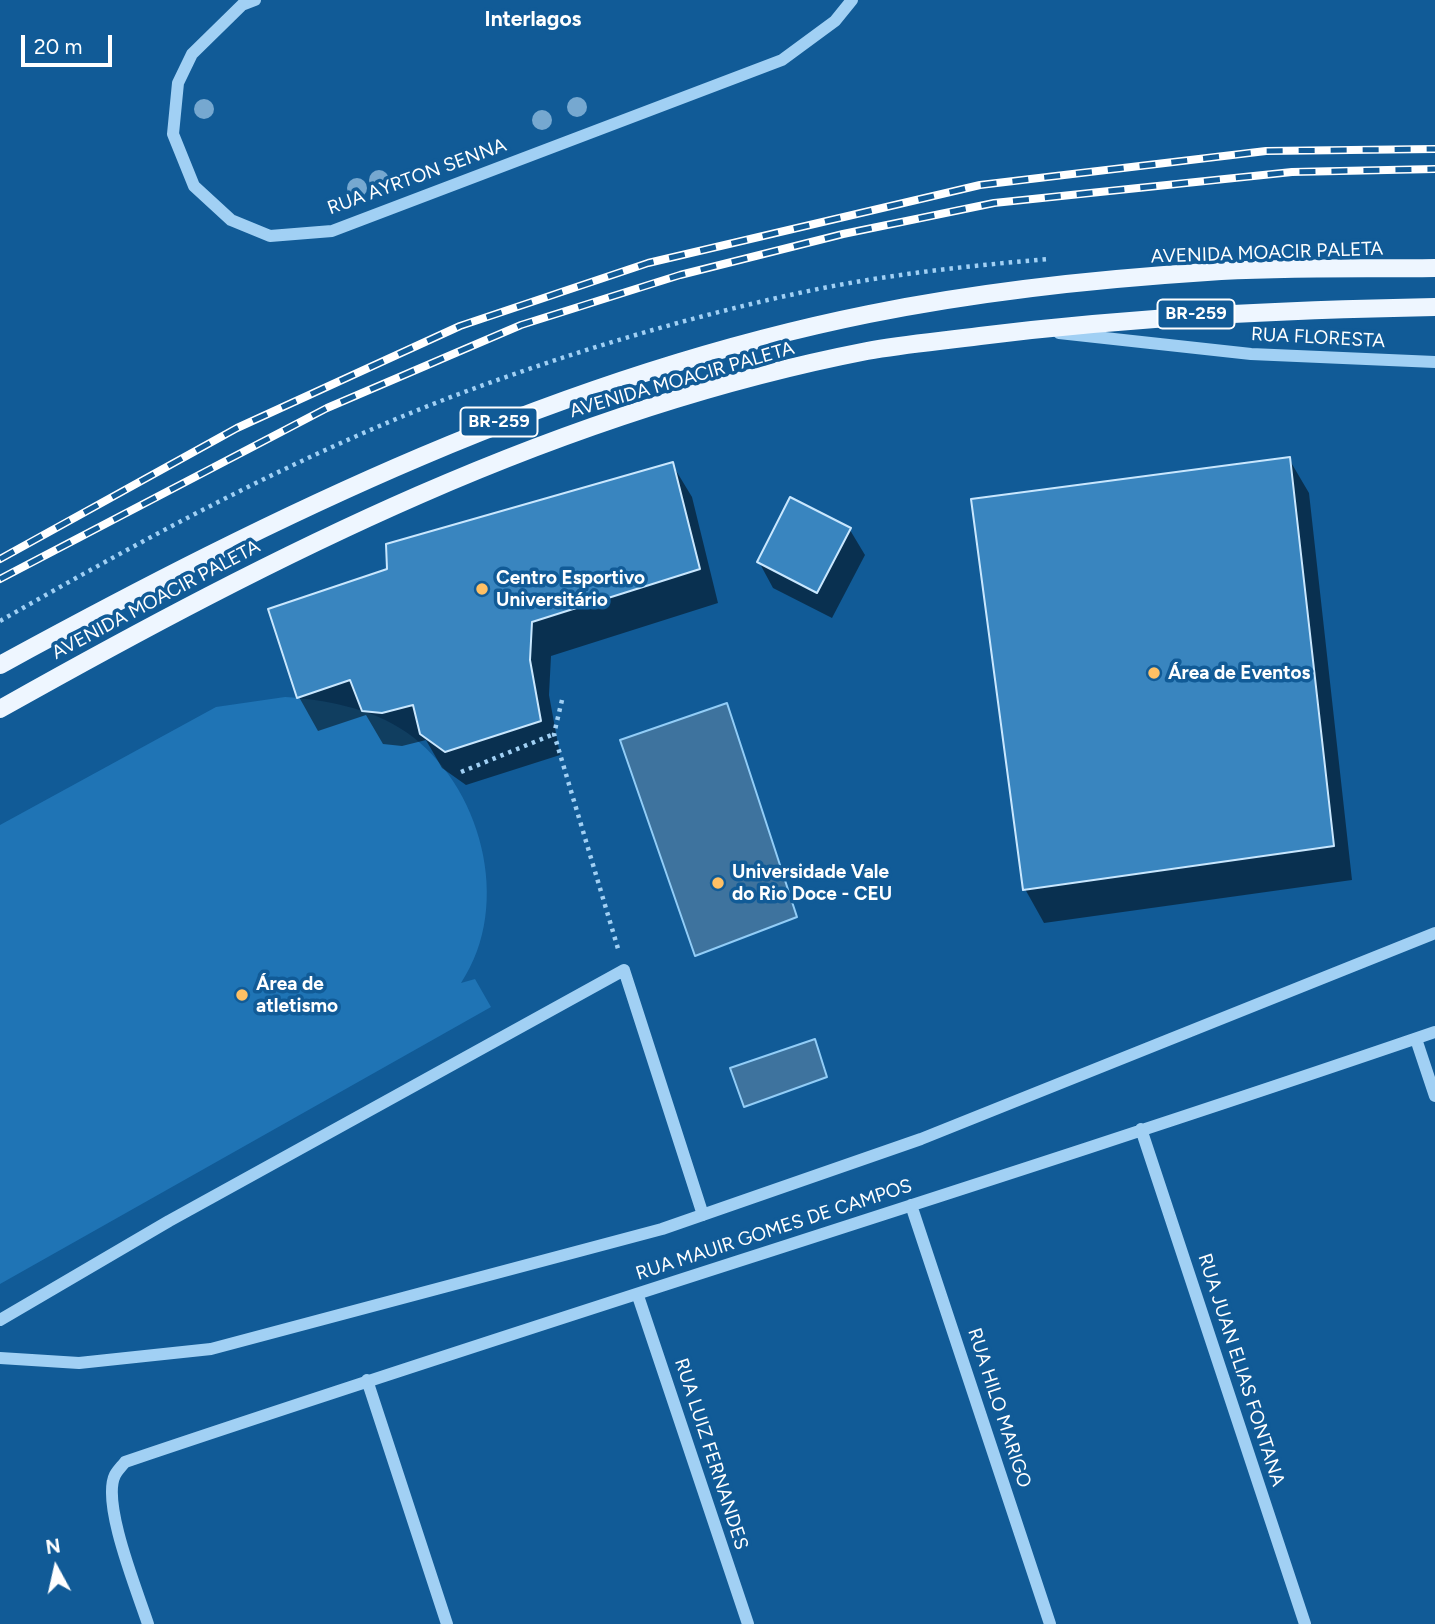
<!DOCTYPE html>
<html>
<head>
<meta charset="utf-8">
<style>
	body { margin:0 }
	#map { position:relative; width:1435px; height:1624px; overflow:hidden; background:#115b97; font-family:Figtree,sans-serif }
	canvas { display:block }
	.north { position:absolute; left:21px; top:1533px; width:70px; height:70px; -webkit-text-stroke:5px #115b97; paint-order:stroke; rotate:352deg; font-size:19px; font-weight:700; line-height:28px; text-align:center; color:#fff }
	.north::after { content:''; display:block; margin:auto; width:24px; height:32px; background:#fff; clip-path:polygon(50% 0,100% 100%,50% 72%,0 100%) }
	.scale { position:absolute; left:21px; top:35px; width:91px; height:32px; box-sizing:border-box; border:4px solid #fff; border-top:0; padding-left:9px; font-size:21px; line-height:24px; white-space:nowrap; color:#fff; -webkit-text-stroke:5px #115b97; paint-order:stroke }
</style>
</head>
<body>
<div id="map">
<canvas width="1435" height="1624"></canvas>
<div class="north">N</div>
<div class="scale">20 m</div>
</div>
<script>
const ctx = document.querySelector('canvas').getContext('2d');
ctx.lineJoin = 'round';
function fill(path, color) { ctx.fillStyle = color; ctx.fill(path, 'evenodd'); }
function stroke(path, color, width, dash) { ctx.strokeStyle = color; ctx.lineWidth = width; ctx.lineCap = dash ? 'butt' : 'round'; ctx.setLineDash(dash || []); ctx.stroke(path); }
function write(font, color, halo, rows, align = 'center') {
  ctx.font = font + ' Figtree,sans-serif'; ctx.lineWidth = 7; ctx.setLineDash([]); ctx.textBaseline = 'middle'; ctx.strokeStyle = halo; ctx.fillStyle = color; for (const [text, x, y, turn = 0] of rows) {
    ctx.save(); ctx.translate(x, y); ctx.rotate((+turn || 0) * Math.PI / 180); ctx.textAlign = isNaN(turn) ? turn : align; if (halo) ctx.strokeText(text, 0, 0); ctx.fillText(text, 0, 0); ctx.restore();
  }
}
const green = new Path2D(`
	M 285,697 C 326,700 371,708 406,732 C 481,784 514,904 461,983 L 475,979 L 491,1007 L 0,1284 L 0,825 L 216,707 Z`);
const water = new Path2D(`
	M 727,703 L 797,917 L 695,956 L 620,740 Z
	M 815,1039 L 827,1077 L 744,1107 L 730,1068 Z`);
const shadow = new Path2D(`
	M 1289,459 L 1309,493 L 1352,880 L 1044,923 L 1025,889 Z
	M 672,464 L 692,497 L 718,603 L 551,656 L 549,695 L 560,755 L 466,785 L 442,768 L 426,740 L 402,746 L 383,744 L 366,715 L 318,731 L 299,697 L 270,610 L 388,571 Z
	M 850,530 L 865,555 L 832,618 L 773,588 L 759,562 Z`);
const building = new Path2D(`
	M 1290,457 L 1334,846 L 1023,890 L 971,499 Z
	M 673,462 L 700,569 L 532,622 L 530,660 L 541,721 L 445,752 L 420,734 L 413,705 L 382,713 L 362,711 L 350,680 L 297,698 L 268,609 L 387,569 L 386,544 Z
	M 790,497 L 851,528 L 817,593 L 757,562 Z`);
const path = new Path2D(`
	M 0,621 C 147,537 300,454 459,394 C 569,353 684,318 799,293 C 881,275 966,266 1049,259
	M 562,700 L 554,734 L 619,952
	M 461,772 L 554,734`);
const minor = new Path2D(`
	M 255,0 L 242,5 L 192,54 L 178,83 L 173,134 L 194,186 L 231,220 L 270,236 L 332,231 L 782,60 L 835,21 L 852,0
	M 1059,333 L 1251,354 L 1435,362
	M 1416,1039 L 1435,1096
	M 1141,1129 L 1305,1624
	M 911,1205 L 1050,1624
	M 638,1296 L 748,1624
	M 0,1320 L 169,1221 L 624,970 L 703,1215
	M 0,1358 L 79,1363 L 211,1349 L 662,1229 L 921,1139 L 1435,933
	M 367,1380 L 447,1624
	M 148,1624 C 138,1593 101,1503 115,1475 C 117,1471 122,1466 125,1462 C 560,1315 1000,1181 1435,1032`);
const major = new Path2D(`
	M 0,665 C 277,514 557,377 869,314 C 978,292 1097,279 1207,272 C 1283,267 1359,269 1435,268
	M 0,709 C 276,554 554,412 867,351 C 904,344 943,341 980,336 C 1133,317 1281,310 1435,307`);
const rail = new Path2D(`
	M 0,559 L 237,428 L 460,326 L 648,263 L 980,185 L 1266,151 L 1435,149
	M 0,579 L 327,408 L 521,325 L 680,275 L 843,234 L 994,203 L 1292,172 L 1435,169`);
const trees = [
	[577,107],
	[204,109],
	[542,120],
	[379,180],
	[357,188]
];
const markers = [
	[482,589,7,"#ffc064"],
	[1154,673,7,"#ffc064"],
	[718,883,7,"#ffc064"],
	[242,995,7,"#ffc064"]
];
const shields = [
	[1196,314,77],
	[499,422,77]
];
const shieldNames = [
	["BR-259",1196,314],
	["BR-259",499,422]
];
const streetNames = [
	["RUA AYRTON SENNA",417,177,-20],
	["AVENIDA MOACIR PALETA",1267,253,-2],
	["RUA FLORESTA",1318,338,3],
	["AVENIDA MOACIR PALETA",682,380,-16],
	["AVENIDA MOACIR PALETA",156,600,-28],
	["RUA MAUIR GOMES DE CAMPOS",774,1230,-18],
	["RUA JUAN ELIAS FONTANA",1241,1370,72],
	["RUA HILO MARIGO",999,1408,72],
	["RUA LUIZ FERNANDES",711,1454,72]
];
const poiNames = [
	["Centro Esportivo",496,578],
	["Universitário",496,600],
	["Área de Eventos",1168,673],
	["Universidade Vale",732,872],
	["do Rio Doce - CEU",732,894],
	["Área de",256,984],
	["atletismo",256,1006]
];
const neighbourhoodNames = [
	["Interlagos",533,20]
];
fill(green, '#1f74b5');
fill(water, '#3e739e');
stroke(water, '#92cdf7', 2);
fill(shadow, '#0007');
fill(building, '#3985bf');
stroke(building, '#c9e7fe', 2);
stroke(path, '#a1d0f4', 4.5, [3.5, 5]);
stroke(minor, '#a1d0f4', 12);
stroke(major, '#eef6ff', 18);
stroke(rail, '#fff', 8);
stroke(rail, '#115b97', 5, [16]);
ctx.fillStyle = '#76a8d0';
for (const [x, y] of trees) { ctx.beginPath(); ctx.arc(x, y, 10, 0, 2 * Math.PI); ctx.fill(); }
for (const [x, y, r, color] of markers) { const dot = new Path2D(); dot.arc(x, y, r, 0, 2 * Math.PI); ctx.fillStyle = color; ctx.fill(dot); stroke(dot, '#115b97', 2.5); }
for (const [x, y, w] of shields) { const box = new Path2D(); box.roundRect(x - w / 2, y - 14.5, w, 29, 5); ctx.fillStyle = '#115b97'; ctx.fill(box); stroke(box, '#fff', 2); }
write('bold 18px', '#fff', null, shieldNames);
write('19px', '#fff', '#115b97', streetNames);
write('bold 19px', '#fff', '#115b97', poiNames, 'left');
write('bold 21px', '#fff', '#115b97', neighbourhoodNames);
</script>
</body>
</html>
